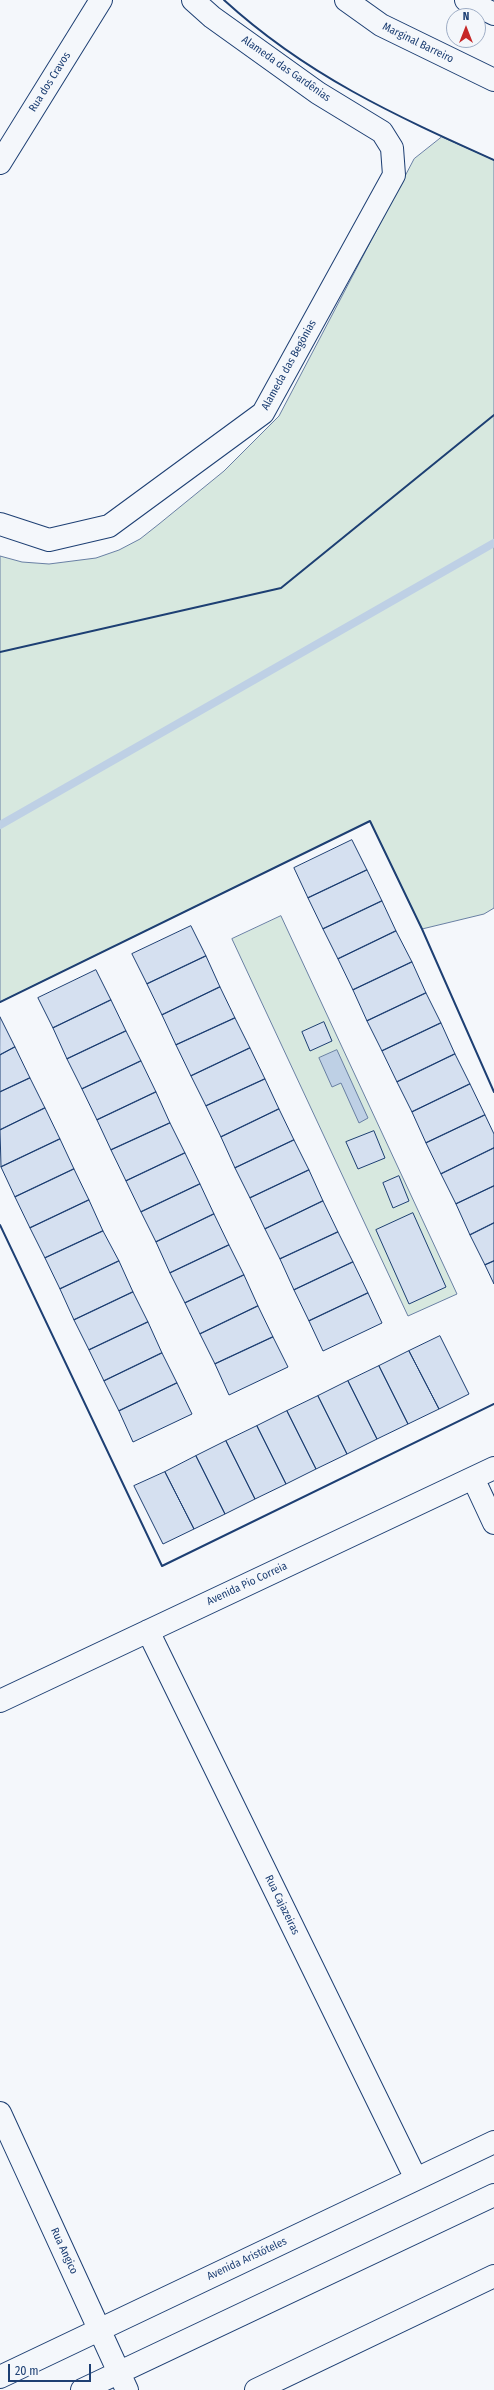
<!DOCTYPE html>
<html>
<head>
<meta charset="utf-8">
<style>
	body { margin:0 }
	#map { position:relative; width:494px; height:2390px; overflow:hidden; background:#f4f7fb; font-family:"Fira Sans Condensed",sans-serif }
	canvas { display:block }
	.north { position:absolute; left:446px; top:8px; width:40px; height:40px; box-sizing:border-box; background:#f4f7fb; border:1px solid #9eadc5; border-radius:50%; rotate:0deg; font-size:11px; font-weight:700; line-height:16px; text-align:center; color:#1d3f73 }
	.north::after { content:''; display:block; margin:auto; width:14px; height:18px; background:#c62828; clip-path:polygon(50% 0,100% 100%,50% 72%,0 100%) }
	.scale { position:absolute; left:8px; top:2364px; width:83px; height:18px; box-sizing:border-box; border:2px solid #1d3f73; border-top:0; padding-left:5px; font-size:12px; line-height:14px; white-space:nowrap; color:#1d3f73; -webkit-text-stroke:3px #f4f7fb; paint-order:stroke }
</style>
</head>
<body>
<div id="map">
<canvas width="494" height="2390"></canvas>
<div class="north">N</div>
<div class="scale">20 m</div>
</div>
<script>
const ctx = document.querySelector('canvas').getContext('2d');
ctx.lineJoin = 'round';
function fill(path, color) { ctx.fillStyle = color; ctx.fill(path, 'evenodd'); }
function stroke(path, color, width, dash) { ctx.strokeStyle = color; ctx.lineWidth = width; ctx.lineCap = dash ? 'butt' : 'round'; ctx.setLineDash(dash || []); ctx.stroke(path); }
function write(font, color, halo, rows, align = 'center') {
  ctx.font = font + ' "Fira Sans Condensed",sans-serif'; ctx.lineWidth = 3; ctx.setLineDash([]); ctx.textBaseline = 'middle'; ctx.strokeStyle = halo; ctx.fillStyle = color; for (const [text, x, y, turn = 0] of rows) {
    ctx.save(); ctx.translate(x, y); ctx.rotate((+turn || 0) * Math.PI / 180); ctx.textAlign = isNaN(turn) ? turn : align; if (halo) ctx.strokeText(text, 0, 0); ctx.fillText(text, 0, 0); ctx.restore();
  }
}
const green = new Path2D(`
	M 442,137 L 494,160 L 494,908 L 484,914 L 422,929 L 370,821 L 0,1002 L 0,556 L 22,562 L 49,564 L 96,558 L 119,550 L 140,539 L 159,524 L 224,471 L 279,416 L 414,159 Z
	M 281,916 L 457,1294 L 408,1316 L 232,939 Z`);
const water = new Path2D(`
	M 337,1050 L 368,1118 L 359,1123 L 341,1083 L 332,1087 L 319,1058 Z`);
const stream = new Path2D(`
	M 0,825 L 494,543`);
const building = new Path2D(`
	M 352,840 L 367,870 L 308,898 L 294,868 Z
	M 367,870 L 382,901 L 323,929 L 308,898 Z
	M 382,901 L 396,931 L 338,959 L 323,929 Z
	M 191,926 L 206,956 L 147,984 L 132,954 Z
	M 396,931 L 412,962 L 353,990 L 338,959 Z
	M 206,956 L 220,987 L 162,1015 L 147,984 Z
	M 412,962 L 426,993 L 367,1021 L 353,990 Z
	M 96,970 L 111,1000 L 53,1028 L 38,998 Z
	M 220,987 L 235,1018 L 176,1045 L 162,1015 Z
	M 426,993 L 441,1023 L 382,1051 L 367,1021 Z
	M 111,1000 L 126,1031 L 67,1059 L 53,1028 Z
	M 0,1017 L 15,1047 L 0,1055 Z
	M 235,1018 L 250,1048 L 191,1076 L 176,1045 Z
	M 324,1022 L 332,1041 L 310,1051 L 302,1032 Z
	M 441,1023 L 455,1054 L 397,1082 L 382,1051 Z
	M 126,1031 L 141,1061 L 82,1089 L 67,1059 Z
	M 15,1047 L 30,1078 L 0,1092 L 0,1055 Z
	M 250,1048 L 265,1079 L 206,1106 L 191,1076 Z
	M 455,1054 L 470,1084 L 412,1112 L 397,1082 Z
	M 141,1061 L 156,1092 L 97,1120 L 82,1089 Z
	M 30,1078 L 45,1108 L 0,1130 L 0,1092 Z
	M 265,1079 L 279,1109 L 221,1137 L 206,1106 Z
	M 470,1084 L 485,1115 L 426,1143 L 412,1112 Z
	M 156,1092 L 170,1123 L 111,1150 L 97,1120 Z
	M 45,1108 L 60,1139 L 1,1167 L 0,1130 Z
	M 279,1109 L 294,1140 L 235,1168 L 221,1137 Z
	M 485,1115 L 494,1134 L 494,1148 L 441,1174 L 426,1143 Z
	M 170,1123 L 185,1153 L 126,1181 L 111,1150 Z
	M 374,1131 L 385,1158 L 358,1169 L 346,1142 Z
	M 60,1139 L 74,1169 L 15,1197 L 1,1167 Z
	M 294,1140 L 309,1170 L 250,1198 L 235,1168 Z
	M 494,1148 L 494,1186 L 456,1204 L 441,1174 Z
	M 185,1153 L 200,1184 L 141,1212 L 126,1181 Z
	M 74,1169 L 89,1200 L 30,1228 L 15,1197 Z
	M 309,1170 L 323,1201 L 265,1229 L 250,1198 Z
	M 399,1176 L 409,1201 L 393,1208 L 383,1183 Z
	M 200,1184 L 214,1214 L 156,1242 L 141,1212 Z
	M 494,1186 L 494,1223 L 470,1235 L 456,1204 Z
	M 89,1200 L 103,1231 L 45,1258 L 30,1228 Z
	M 323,1201 L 338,1232 L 280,1259 L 265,1229 Z
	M 413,1213 L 446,1287 L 409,1304 L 376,1230 Z
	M 214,1214 L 229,1245 L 170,1273 L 156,1242 Z
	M 494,1223 L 494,1261 L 485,1265 L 470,1235 Z
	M 103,1231 L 119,1261 L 60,1289 L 45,1258 Z
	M 338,1232 L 353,1262 L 294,1290 L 280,1259 Z
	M 229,1245 L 244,1275 L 185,1303 L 170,1273 Z
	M 119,1261 L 133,1292 L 74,1320 L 60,1289 Z
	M 494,1261 L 494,1284 L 485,1265 Z
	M 353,1262 L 368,1293 L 309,1321 L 294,1290 Z
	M 244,1275 L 258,1306 L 200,1334 L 185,1303 Z
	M 133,1292 L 148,1322 L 89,1350 L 74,1320 Z
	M 368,1293 L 382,1323 L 323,1351 L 309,1321 Z
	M 258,1306 L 273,1337 L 215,1364 L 200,1334 Z
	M 148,1322 L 162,1353 L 104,1381 L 89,1350 Z
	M 440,1336 L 469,1394 L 439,1409 L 409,1351 Z
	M 273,1337 L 288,1367 L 229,1395 L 215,1364 Z
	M 409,1351 L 439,1409 L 408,1424 L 379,1366 Z
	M 162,1353 L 177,1383 L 119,1411 L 104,1381 Z
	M 379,1366 L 408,1424 L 377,1439 L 348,1381 Z
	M 348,1381 L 377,1439 L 347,1454 L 318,1396 Z
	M 177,1383 L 192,1414 L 133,1442 L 119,1411 Z
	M 318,1396 L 347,1454 L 316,1469 L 287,1411 Z
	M 287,1411 L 316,1469 L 286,1484 L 257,1426 Z
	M 257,1426 L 286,1484 L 255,1499 L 226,1441 Z
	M 226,1441 L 255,1499 L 225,1514 L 196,1456 Z
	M 196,1456 L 225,1514 L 194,1529 L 165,1472 Z
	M 165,1472 L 194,1529 L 163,1544 L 134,1486 Z`);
const minor = new Path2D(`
	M 346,0 L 381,25 L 494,80
	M 466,0 L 494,14
	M 0,163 L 101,0
	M 0,524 L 49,540 L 109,526 L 263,413 L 394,175 L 392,148 L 382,132 L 318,93 L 212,17 L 193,0
	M 473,1478 L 494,1523
	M 148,1631 L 416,2179
	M 0,1701 L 494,1468
	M 0,2113 L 127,2390
	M 0,2377 L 494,2142
	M 82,2390 L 494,2195
	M 256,2390 L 494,2276`);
const wall = new Path2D(`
	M 224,0 C 306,75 394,115 494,160
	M 0,652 L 281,588 L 494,415
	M 0,1002 L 370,821 L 422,929 L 494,1092
	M 0,1225 L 162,1566 L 494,1404`);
const streetNames = [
	["Marginal Barreiro",418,43,26],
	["Alameda das Gardênias",286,69,35],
	["Rua dos Cravos",50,82,-58],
	["Alameda das Begônias",289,365,-61],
	["Avenida Pio Correia",247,1584,-25],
	["Rua Cajazeiras",282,1905,64],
	["Rua Angico",64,2251,65],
	["Avenida Aristóteles",247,2259,-25]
];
fill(green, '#d7e8df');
stroke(green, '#687fa3', 1);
fill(water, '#bed0e5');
stroke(water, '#687fa3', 1);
stroke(stream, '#bed0e5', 8);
fill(building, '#d5e0f0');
stroke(building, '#1d3f73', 1);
stroke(minor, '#1d3f73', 24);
stroke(minor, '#f4f7fb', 22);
stroke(wall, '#1d3f73', 2);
write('11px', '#1d3f73', '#f4f7fb', streetNames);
</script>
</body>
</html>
